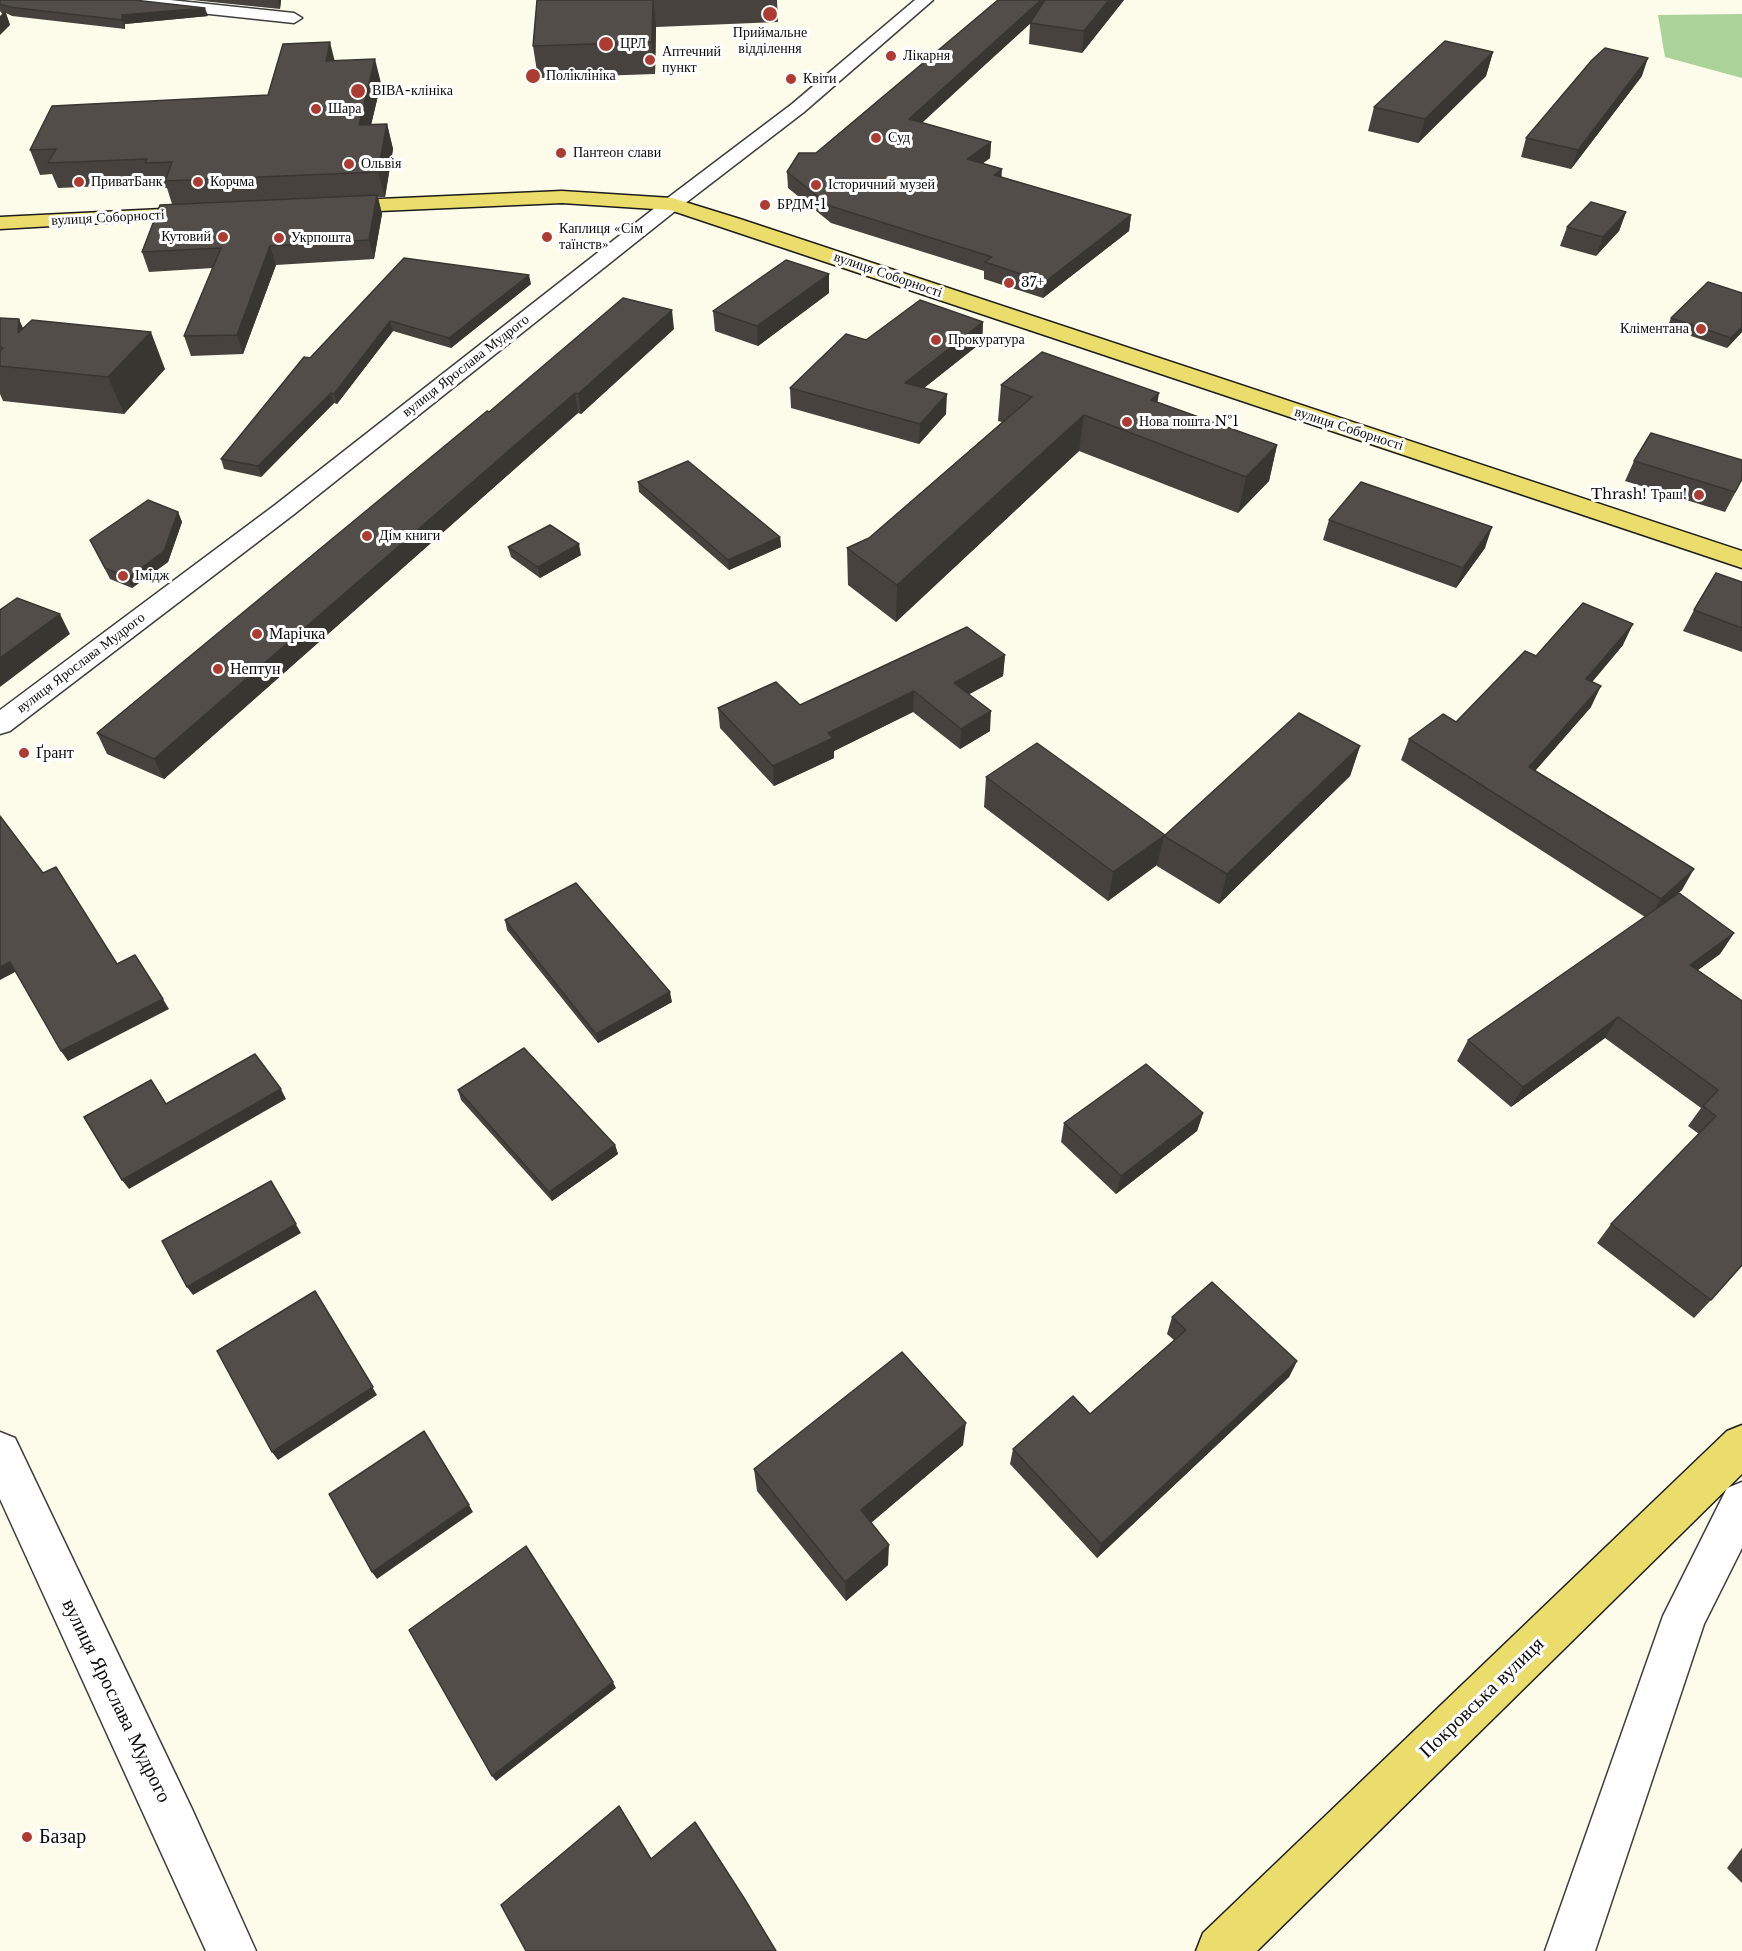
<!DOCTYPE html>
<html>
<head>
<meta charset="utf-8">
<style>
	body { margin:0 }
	canvas { display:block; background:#fdfcea }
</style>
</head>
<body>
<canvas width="1742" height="1951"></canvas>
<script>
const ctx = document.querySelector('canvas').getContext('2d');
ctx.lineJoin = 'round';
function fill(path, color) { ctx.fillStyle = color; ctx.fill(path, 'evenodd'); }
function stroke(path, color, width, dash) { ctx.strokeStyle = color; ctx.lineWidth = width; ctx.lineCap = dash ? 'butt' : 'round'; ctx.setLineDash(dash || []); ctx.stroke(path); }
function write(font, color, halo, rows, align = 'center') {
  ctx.font = font + ' "Libre Baskerville",serif'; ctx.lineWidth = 6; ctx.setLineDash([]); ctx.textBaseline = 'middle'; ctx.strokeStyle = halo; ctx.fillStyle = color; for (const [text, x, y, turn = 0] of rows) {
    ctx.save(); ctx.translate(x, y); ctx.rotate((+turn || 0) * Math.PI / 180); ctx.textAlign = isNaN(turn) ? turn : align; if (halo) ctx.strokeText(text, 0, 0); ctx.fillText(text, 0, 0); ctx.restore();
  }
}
const forest = new Path2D(`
	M 1742,14 L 1742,78 L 1665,57 L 1658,15 Z`);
const minor = new Path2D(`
	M 117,0 L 170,0 L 294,13 L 302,18 L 294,23 L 125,5 Z
	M 915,0 L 933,0 L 804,112 L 679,208 L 293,515 L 10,731 L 0,734 L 0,710 L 275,505 L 665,200 L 792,104 Z
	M 0,1432 L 15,1438 L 192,1809 L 256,1951 L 206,1951 L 0,1499 Z
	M 1742,1482 L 1742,1548 L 1704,1624 L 1595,1951 L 1545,1951 L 1663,1616 L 1727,1488 Z`);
const major = new Path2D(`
	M 562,191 L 672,198 L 740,219 L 1742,551 L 1742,568 L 670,210 L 562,203 L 334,213 L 327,211 L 324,207 L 327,203 L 334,201 Z
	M 202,207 L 209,209 L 212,213 L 209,217 L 0,229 L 0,217 Z
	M 1742,1425 L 1742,1474 L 1257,1951 L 1196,1951 L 1203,1933 L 1727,1431 Z`);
const wall = new Path2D(`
	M 0,0 L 208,16 L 125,24 L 125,29 L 12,16 L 6,13 L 10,25 L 0,11 Z
	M 192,0 L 281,0 L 280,9 Z
	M 537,0 L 777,0 L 778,22 L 656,27 L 655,74 L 538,78 L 533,46 Z
	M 998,0 L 1124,0 L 1082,53 L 1029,44 L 1030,23 L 922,123 L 991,142 L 990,158 L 983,163 L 1002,177 L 1131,215 L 1129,231 L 1043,298 L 984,279 L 984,271 L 831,223 L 788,188 L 787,172 L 816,153 Z
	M 1493,52 L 1486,76 L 1418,143 L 1368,131 L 1374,107 Z
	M 335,60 L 381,83 L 371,125 L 387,124 L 393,149 L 385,197 L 378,197 L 382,214 L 374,259 L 276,265 L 243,354 L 191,356 L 184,336 L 213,268 L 149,272 L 142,252 L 172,204 L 167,188 L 154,188 L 153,184 L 58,188 L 52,174 L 40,175 L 30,150 L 268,95 Z
	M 1642,76 L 1571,169 L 1521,157 L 1526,138 Z
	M 1626,212 L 1619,231 L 1596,256 L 1560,246 L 1567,227 Z
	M 404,258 L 531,284 L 451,348 L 393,331 L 337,404 L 334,403 L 261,477 L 224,469 L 221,459 L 310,358 Z
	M 829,293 L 758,346 L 715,331 L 713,311 Z
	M 0,318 L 23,328 L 165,369 L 124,414 L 3,401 L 0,394 Z
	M 1671,318 L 1742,332 L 1727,348 L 1667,328 Z
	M 983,322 L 982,342 L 924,388 L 946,414 L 919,444 L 791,408 L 790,388 L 866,340 Z
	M 674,329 L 581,414 L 578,413 L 164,779 L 107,754 L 97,733 L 489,412 Z
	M 1001,385 L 1157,402 L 1277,445 L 1269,481 L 1238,513 L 1079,451 L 896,622 L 848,585 L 847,548 L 869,538 L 1002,422 L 998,421 Z
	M 1634,461 L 1742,480 L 1725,512 L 1625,481 Z
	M 638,482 L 780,537 L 781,547 L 729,570 L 639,492 Z
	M 178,512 L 182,522 L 168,562 L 132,588 L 110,579 L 90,540 Z
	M 1329,520 L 1485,548 L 1456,588 L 1323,540 Z
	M 508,547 L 581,555 L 540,578 L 511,557 Z
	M 1742,582 L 1742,652 L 1683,631 L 1694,610 Z
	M 1623,645 L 1592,682 L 1591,707 L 1535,771 L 1682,890 L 1673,897 L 1734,933 L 1720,954 L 1698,970 L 1742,1001 L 1711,1300 L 1694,1318 L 1597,1243 L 1611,1224 L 1699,1134 L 1688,1126 L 1701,1108 L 1605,1038 L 1511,1107 L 1457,1061 L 1468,1040 L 1645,917 L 1401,760 L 1409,739 L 1456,722 L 1536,656 Z
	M 1005,655 L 1003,676 L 969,694 L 990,731 L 960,749 L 913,712 L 834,751 L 834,758 L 774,786 L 720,728 L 718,708 L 800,705 Z
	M 1360,746 L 1350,776 L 1219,904 L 1157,866 L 1157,865 L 1108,901 L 984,807 L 986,777 L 1165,835 Z
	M 505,920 L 672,1002 L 598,1043 L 507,930 Z
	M 458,1090 L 615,1145 L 618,1154 L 552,1201 L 461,1100 Z
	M 1203,1113 L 1197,1131 L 1116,1194 L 1061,1142 L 1064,1123 Z
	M 1172,1317 L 1297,1361 L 1289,1377 L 1097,1558 L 1010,1464 L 1013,1449 L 1090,1414 L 1174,1340 L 1167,1334 Z
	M 963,1445 L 871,1523 L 888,1565 L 846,1601 L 757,1491 L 754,1469 Z
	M 1742,1848 L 1742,1883 L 1727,1868 Z`);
const shadedWall = new Path2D(`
	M 278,0 L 281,0 L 280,9 Z
	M 653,0 L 656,27 L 655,74 L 652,42 Z
	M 1041,0 L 1053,0 L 1053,3 L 908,135 L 909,119 Z
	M 1109,0 L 1124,0 L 1082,53 L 1084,31 Z
	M 205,8 L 208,16 L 125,24 L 125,29 L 122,20 L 122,15 Z
	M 5,11 L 10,25 L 0,35 L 0,16 Z
	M 330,42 L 336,66 L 326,61 Z
	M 1493,52 L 1486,76 L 1418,143 L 1425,119 Z
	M 1648,58 L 1642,76 L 1571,169 L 1578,150 Z
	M 375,59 L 381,83 L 365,150 L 359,125 Z
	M 387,124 L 393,149 L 385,197 L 378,172 Z
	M 991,142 L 990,158 L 967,175 L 967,159 Z
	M 1002,169 L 1001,185 L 994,175 Z
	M 377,195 L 382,214 L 374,259 L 369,240 Z
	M 1626,212 L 1619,231 L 1596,256 L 1603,237 Z
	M 1131,215 L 1129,231 L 1043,298 L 1045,282 Z
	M 270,246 L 276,265 L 243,354 L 237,335 Z
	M 829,274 L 829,293 L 758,346 L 757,326 Z
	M 529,275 L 531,284 L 451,348 L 449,338 Z
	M 672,310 L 674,329 L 581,414 L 578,394 Z
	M 19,319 L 35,355 L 35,370 L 18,333 Z
	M 390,321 L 393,331 L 337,404 L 334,394 Z
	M 983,322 L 982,342 L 905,403 L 905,383 Z
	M 1742,327 L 1742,332 L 1727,348 L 1731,338 Z
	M 151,332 L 165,369 L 124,414 L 108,377 Z
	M 331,393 L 334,403 L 261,477 L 258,466 Z
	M 575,393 L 578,413 L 164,779 L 154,759 Z
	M 1159,393 L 1153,429 L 1151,400 Z
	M 947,394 L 946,414 L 919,444 L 920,424 Z
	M 1084,415 L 1079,451 L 896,622 L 897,585 Z
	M 1277,445 L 1269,481 L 1238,513 L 1246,477 Z
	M 178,512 L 182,522 L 168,562 L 132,588 L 128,578 Z
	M 1492,527 L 1485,548 L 1456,588 L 1463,568 Z
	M 780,537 L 781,547 L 729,570 L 728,560 Z
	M 579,544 L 581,555 L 540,578 L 538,567 Z
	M 60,614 L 70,634 L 0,687 L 0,658 Z
	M 1633,624 L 1623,645 L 1577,700 L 1586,679 Z
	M 1005,655 L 1003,676 L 953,703 L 954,683 Z
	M 1601,686 L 1591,707 L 1520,788 L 1529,767 Z
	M 914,691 L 913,712 L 834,751 L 834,758 L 774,786 L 773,766 L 828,733 Z
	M 991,711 L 990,731 L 960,749 L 961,729 Z
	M 1360,746 L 1350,776 L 1219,904 L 1227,874 Z
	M 1165,835 L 1164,836 L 1157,865 L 1108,901 L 1113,872 Z
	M 1694,869 L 1682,890 L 1649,919 L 1661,899 Z
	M 1734,933 L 1720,954 L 1676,986 L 1690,965 Z
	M 10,962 L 17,971 L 0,980 L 0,967 Z
	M 670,992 L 672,1002 L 598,1043 L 596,1034 Z
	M 163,999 L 169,1009 L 68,1061 L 61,1051 Z
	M 1618,1017 L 1605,1038 L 1511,1107 L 1523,1087 Z
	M 281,1089 L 286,1099 L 129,1189 L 122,1180 Z
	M 1203,1113 L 1197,1131 L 1116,1194 L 1121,1176 Z
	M 615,1145 L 618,1154 L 552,1201 L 549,1192 Z
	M 271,1181 L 301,1233 L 193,1295 L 187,1287 Z
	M 315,1291 L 377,1395 L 278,1460 L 272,1452 Z
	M 1297,1361 L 1289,1377 L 1097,1558 L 1101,1544 Z
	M 966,1423 L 963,1445 L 861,1531 L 861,1510 Z
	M 469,1505 L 473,1512 L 377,1579 L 372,1572 Z
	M 889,1545 L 888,1565 L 846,1601 L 845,1582 Z
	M 613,1682 L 616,1688 L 496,1781 L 492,1776 Z`);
const building = new Path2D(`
	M 0,0 L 134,0 L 205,8 L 122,15 L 122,20 L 9,7 L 0,4 Z
	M 537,0 L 653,0 L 652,42 L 533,46 Z
	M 998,0 L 1041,0 L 909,119 L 991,142 L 967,159 L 1002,169 L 994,175 L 1131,215 L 1045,282 L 985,262 L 992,257 L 830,206 L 787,172 L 799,153 L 816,153 Z
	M 1045,0 L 1109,0 L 1084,31 L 1030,23 Z
	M 1445,41 L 1493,52 L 1425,119 L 1374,107 Z
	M 330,42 L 326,61 L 375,59 L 359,125 L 387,124 L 378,172 L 165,181 L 172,162 L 145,163 L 147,159 L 48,163 L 56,149 L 30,150 L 52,106 L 268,95 L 283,44 Z
	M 1605,48 L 1648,58 L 1578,150 L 1526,138 L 1592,60 Z
	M 377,195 L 369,240 L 270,246 L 237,335 L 184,336 L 221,248 L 142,252 L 160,205 Z
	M 1591,202 L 1626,212 L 1603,237 L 1567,227 Z
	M 404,258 L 529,275 L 449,338 L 390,321 L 334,394 L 331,393 L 258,466 L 221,459 L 304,357 L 310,358 Z
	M 786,260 L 829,274 L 757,326 L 713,311 Z
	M 1708,282 L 1742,293 L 1742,327 L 1731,338 L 1671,318 Z
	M 623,298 L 672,310 L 578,394 L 575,393 L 154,759 L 97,733 L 487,411 L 489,412 Z
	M 920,300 L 983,322 L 905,383 L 947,394 L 920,424 L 790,388 L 846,334 L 866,340 Z
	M 0,318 L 19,319 L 18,333 L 32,320 L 151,332 L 108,377 L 0,366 L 0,351 L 3,348 L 0,347 Z
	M 1042,352 L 1159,393 L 1151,400 L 1277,445 L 1246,477 L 1084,415 L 897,585 L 847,548 L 869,538 L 1032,397 L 1001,385 Z
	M 1651,433 L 1742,460 L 1742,479 L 1735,492 L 1634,461 Z
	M 688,461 L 780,537 L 728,560 L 638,482 Z
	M 1361,482 L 1492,527 L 1463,568 L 1329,520 Z
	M 148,500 L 178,512 L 164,551 L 128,578 L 105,568 L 90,540 Z
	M 550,525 L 579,544 L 538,567 L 508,547 Z
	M 1716,573 L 1742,582 L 1742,628 L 1694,610 Z
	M 17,598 L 60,614 L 0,658 L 0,610 Z
	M 1583,603 L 1633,624 L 1586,679 L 1601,686 L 1529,767 L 1694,869 L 1661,899 L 1409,739 L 1443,714 L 1456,722 L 1525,651 L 1536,656 Z
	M 967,627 L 1005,655 L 954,683 L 991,711 L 961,729 L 914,691 L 828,733 L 833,738 L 773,766 L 718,708 L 776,682 L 800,705 Z
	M 1299,713 L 1360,746 L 1227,874 L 1164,836 Z
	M 1037,743 L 1165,835 L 1113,872 L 986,777 Z
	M 0,816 L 43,873 L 56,867 L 117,964 L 135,955 L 163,999 L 61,1051 L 10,962 L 0,967 Z
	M 576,883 L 670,992 L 596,1034 L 505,920 Z
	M 1679,893 L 1734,933 L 1690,965 L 1742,1001 L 1742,1265 L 1711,1300 L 1611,1224 L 1716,1116 L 1703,1106 L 1718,1090 L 1618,1017 L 1523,1087 L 1468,1040 Z
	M 524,1048 L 615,1145 L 549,1192 L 458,1090 Z
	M 255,1054 L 281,1089 L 122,1180 L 84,1117 L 151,1080 L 166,1104 Z
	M 1146,1064 L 1203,1113 L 1121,1176 L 1064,1123 Z
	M 271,1181 L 296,1224 L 187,1287 L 162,1241 Z
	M 1212,1282 L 1297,1361 L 1101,1544 L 1013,1449 L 1073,1396 L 1090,1414 L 1186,1330 L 1172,1317 Z
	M 315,1291 L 373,1387 L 272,1452 L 217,1351 Z
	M 902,1352 L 966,1423 L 861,1510 L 889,1545 L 845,1582 L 754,1469 Z
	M 424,1431 L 469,1505 L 372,1572 L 329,1494 Z
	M 526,1546 L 613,1682 L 492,1776 L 409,1630 Z
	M 619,1806 L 651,1859 L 695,1822 L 744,1898 L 776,1951 L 526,1951 L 501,1905 Z`);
const markers = [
	[770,14,8,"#ac3c31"],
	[606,44,8,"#ac3c31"],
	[891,56,6,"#ac3c31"],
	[650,60,6,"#ac3c31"],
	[533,76,8,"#ac3c31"],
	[791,79,6,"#ac3c31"],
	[358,91,8,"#ac3c31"],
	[316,109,6,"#ac3c31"],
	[876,138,6,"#ac3c31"],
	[561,153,6,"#ac3c31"],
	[349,164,6,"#ac3c31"],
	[79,182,6,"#ac3c31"],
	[198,182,6,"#ac3c31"],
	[816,185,6,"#ac3c31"],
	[765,205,6,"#ac3c31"],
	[223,237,6,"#ac3c31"],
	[547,237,6,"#ac3c31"],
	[279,238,6,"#ac3c31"],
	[1009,283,6,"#ac3c31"],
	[1701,329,6,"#ac3c31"],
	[936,340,6,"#ac3c31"],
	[1127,422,6,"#ac3c31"],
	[1699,495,6,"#ac3c31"],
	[367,536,6,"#ac3c31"],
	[123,576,6,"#ac3c31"],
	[257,634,6,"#ac3c31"],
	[218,669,6,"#ac3c31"],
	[24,753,6,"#ac3c31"],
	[27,1837,6,"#ac3c31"]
];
const farPoinames = [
	["Приймальне",770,33,"center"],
	["відділення",770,49,"center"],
	["ЦРЛ",620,44],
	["Аптечний",662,52],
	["пункт",662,68],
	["Лікарня",903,56],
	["Поліклініка",546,76],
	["Квіти",803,79],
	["ВІВА-клініка",372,91],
	["Шара",328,109],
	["Суд",888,138],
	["Пантеон слави",573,153],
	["Ольвія",361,164],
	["ПриватБанк",91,182],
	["Корчма",210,182],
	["Історичний музей",828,185],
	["БРДМ-1",777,205],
	["Каплиця «Сім",559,229],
	["таїнств»",559,245],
	["Кутовий",211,237,"right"],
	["Укрпошта",291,238],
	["37+",1021,283],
	["Кліментана",1689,329,"right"],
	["Прокуратура",948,340],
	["Нова пошта №1",1139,422],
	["Thrash! Траш!",1687,495,"right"],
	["Дім книги",379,536],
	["Імідж",135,576]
];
const farStreetnames = [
	["вулиця Соборності",108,218,-3],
	["вулиця Соборності",888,275,19],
	["вулиця Ярослава Мудрого",466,366,-38],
	["вулиця Соборності",1349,429,18],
	["вулиця Ярослава Мудрого",81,663,-37]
];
const poiNames = [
	["Марічка",269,634],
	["Нептун",230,669],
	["Ґрант",36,753]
];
const nearStreetnames = [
	["Покровська вулиця",1482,1698,-44],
	["вулиця Ярослава Мудрого",116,1701,64]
];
const nearPoinames = [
	["Базар",39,1837]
];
fill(forest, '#abd299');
stroke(minor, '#3e3e3e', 3);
stroke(major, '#1c1c1c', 3);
fill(minor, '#fff');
fill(major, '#ebdd6c');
fill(wall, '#47423e');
fill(shadedWall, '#393632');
fill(building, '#524d48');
stroke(building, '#393632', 1.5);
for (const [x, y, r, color] of markers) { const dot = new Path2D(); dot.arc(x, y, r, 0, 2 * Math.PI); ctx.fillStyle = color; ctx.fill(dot); stroke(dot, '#fff', 2); }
write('14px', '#0b0b0b', '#fff', farPoinames, 'left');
write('14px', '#0b0b0b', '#fff', farStreetnames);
write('16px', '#0b0b0b', '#fff', poiNames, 'left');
write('20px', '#0b0b0b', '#fff', nearStreetnames);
write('20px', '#0b0b0b', '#fff', nearPoinames, 'left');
</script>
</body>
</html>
